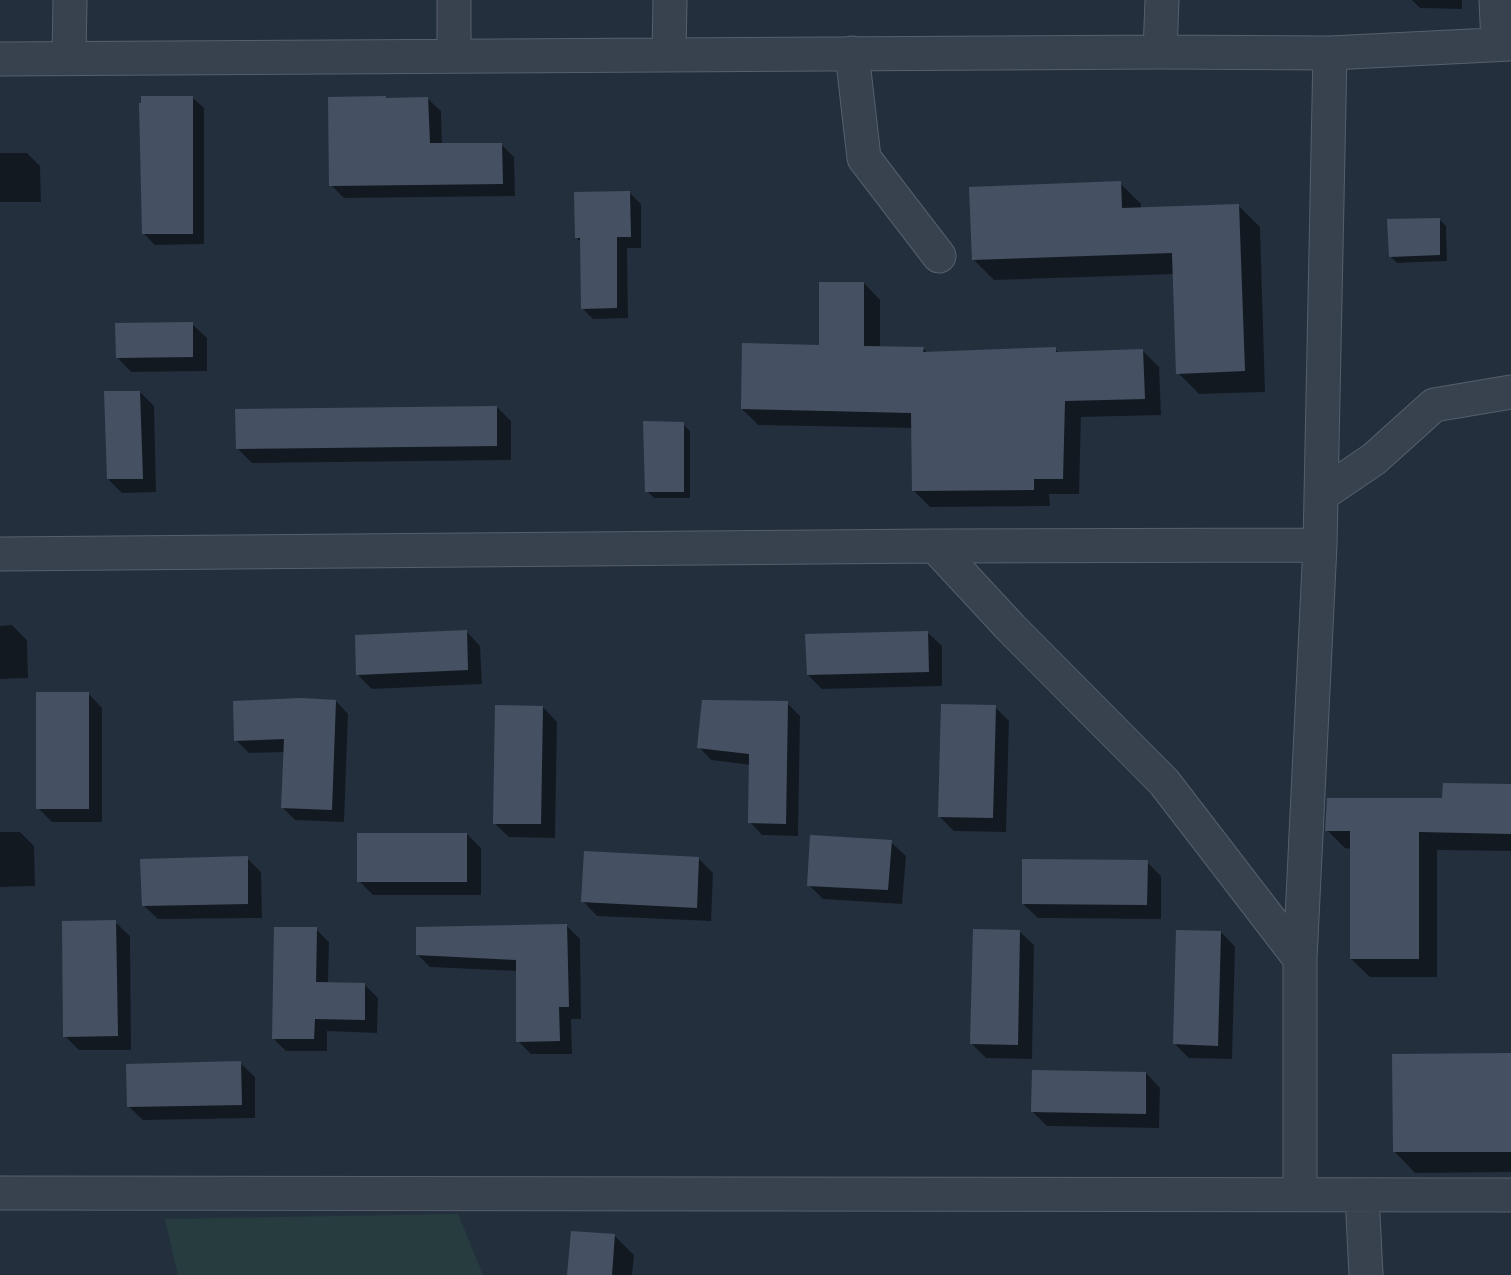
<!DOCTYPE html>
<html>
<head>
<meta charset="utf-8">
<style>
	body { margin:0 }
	canvas { display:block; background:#242f3e }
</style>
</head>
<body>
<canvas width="1511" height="1275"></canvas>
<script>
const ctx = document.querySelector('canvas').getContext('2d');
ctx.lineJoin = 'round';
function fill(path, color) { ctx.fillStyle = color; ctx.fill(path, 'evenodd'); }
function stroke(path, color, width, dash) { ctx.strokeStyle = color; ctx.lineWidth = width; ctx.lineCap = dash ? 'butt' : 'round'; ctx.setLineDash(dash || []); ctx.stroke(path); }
const green = new Path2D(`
	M 458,1214 L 483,1275 L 178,1275 L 165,1219 Z`);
const shadow = new Path2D(`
	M 1412,0 L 1462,0 L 1462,9 L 1420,8 Z
	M 192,97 L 204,108 L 204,244 L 155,245 L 144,234 Z
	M 428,99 L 441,111 L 442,145 L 501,144 L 514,157 L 515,196 L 344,198 L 331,185 Z
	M 0,153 L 27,153 L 40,166 L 41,202 L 0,202 Z
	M 1120,183 L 1141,204 L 1141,209 L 1239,206 L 1260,227 L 1265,392 L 1199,394 L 1178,373 L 1174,274 L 994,280 L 973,259 Z
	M 630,193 L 641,204 L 641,248 L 627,248 L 628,318 L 593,319 L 582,308 L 581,242 L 576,237 Z
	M 1439,219 L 1446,226 L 1447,261 L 1397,263 L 1390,256 Z
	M 864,283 L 880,300 L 880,347 L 923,348 L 928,353 L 1055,349 L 1060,354 L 1143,351 L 1159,367 L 1161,415 L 1081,417 L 1079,494 L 1049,494 L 1050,506 L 930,507 L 914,491 L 913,428 L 758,425 L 742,409 L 820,346 Z
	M 192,324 L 207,338 L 207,371 L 131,372 L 117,357 Z
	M 140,392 L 154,406 L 156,492 L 122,493 L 108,479 Z
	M 497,407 L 511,421 L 511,460 L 252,463 L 238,449 Z
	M 683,424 L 690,431 L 690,498 L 654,498 L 647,491 Z
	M 12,625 L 27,640 L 28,678 L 0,679 L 0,626 Z
	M 466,631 L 480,646 L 482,684 L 372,689 L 358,675 Z
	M 927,632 L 942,646 L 942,686 L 822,689 L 808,675 Z
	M 88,693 L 102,708 L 102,822 L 52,822 L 38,808 Z
	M 336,701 L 348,714 L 344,822 L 295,820 L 282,807 L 284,752 L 249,753 L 236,740 Z
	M 787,703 L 800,716 L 798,836 L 762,835 L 750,822 L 751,765 L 711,760 L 699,747 Z
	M 543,707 L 557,722 L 555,838 L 509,837 L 494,823 Z
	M 995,707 L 1009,721 L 1006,832 L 954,831 L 939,816 Z
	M 1511,785 L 1511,851 L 1437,850 L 1437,977 L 1370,977 L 1351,959 L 1351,849 L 1345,848 L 1327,830 L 1444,800 Z
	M 0,832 L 20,832 L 34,846 L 35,886 L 0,887 Z
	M 467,834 L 481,848 L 481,895 L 373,895 L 359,881 Z
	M 891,842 L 906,856 L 902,904 L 823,899 L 809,885 Z
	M 247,858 L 261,872 L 262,918 L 158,919 L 143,905 Z
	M 699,859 L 713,873 L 711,921 L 597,916 L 583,901 Z
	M 1147,862 L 1161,876 L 1161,919 L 1038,918 L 1023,904 Z
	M 115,922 L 130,936 L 131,1050 L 79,1050 L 65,1036 Z
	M 567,926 L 580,939 L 581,1019 L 571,1019 L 572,1054 L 531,1054 L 518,1041 L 517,971 L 430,967 L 417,954 Z
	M 316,929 L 329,942 L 328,984 L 365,985 L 378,998 L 377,1033 L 327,1031 L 327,1051 L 286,1051 L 273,1038 Z
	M 1019,931 L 1034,945 L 1032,1059 L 986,1058 L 972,1044 Z
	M 1221,932 L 1235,947 L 1232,1059 L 1189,1058 L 1175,1044 Z
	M 1511,1055 L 1511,1172 L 1415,1173 L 1395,1152 Z
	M 240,1063 L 255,1077 L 255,1118 L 143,1120 L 128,1106 Z
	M 1146,1073 L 1160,1088 L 1159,1128 L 1047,1126 L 1032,1111 Z
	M 615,1236 L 634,1255 L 632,1275 L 568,1275 Z`);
const building = new Path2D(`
	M 141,96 L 193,96 L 193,234 L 142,234 L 139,103 L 141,103 Z
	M 386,96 L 386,98 L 428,97 L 430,143 L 502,143 L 503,184 L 329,186 L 328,97 Z
	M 1121,181 L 1122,208 L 1239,204 L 1245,371 L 1176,374 L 1172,253 L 972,260 L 969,187 Z
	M 630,191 L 631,237 L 617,237 L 617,308 L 581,309 L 580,238 L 575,238 L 574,192 Z
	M 1440,218 L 1440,255 L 1389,257 L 1387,219 Z
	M 819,282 L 864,282 L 864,346 L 924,347 L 923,352 L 1056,347 L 1056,352 L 1143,349 L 1145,399 L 1065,401 L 1063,479 L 1034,479 L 1034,490 L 912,491 L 911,413 L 741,409 L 742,343 L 819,345 Z
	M 193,322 L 193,357 L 116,358 L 115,323 Z
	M 104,391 L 140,391 L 143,479 L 107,479 Z
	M 497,406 L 497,446 L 236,449 L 235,409 Z
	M 643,421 L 684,422 L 684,492 L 645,492 Z
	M 467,630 L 468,670 L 356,675 L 355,635 Z
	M 928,631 L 929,672 L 807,675 L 805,634 Z
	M 36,692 L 89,692 L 89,809 L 36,809 Z
	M 301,698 L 336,700 L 332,810 L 281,808 L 284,739 L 234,741 L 233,701 Z
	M 702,700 L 788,701 L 786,824 L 748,823 L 749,754 L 697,748 Z
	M 941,704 L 996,705 L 993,818 L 938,817 Z
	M 495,705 L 543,706 L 541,824 L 493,824 Z
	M 1443,783 L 1511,784 L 1511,834 L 1419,832 L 1419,959 L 1350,959 L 1350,831 L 1325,831 L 1327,798 L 1442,798 Z
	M 357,833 L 467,833 L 467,882 L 357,882 Z
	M 810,835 L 892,840 L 888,890 L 807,886 Z
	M 584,851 L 699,857 L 697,908 L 581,902 Z
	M 248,856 L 248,904 L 142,906 L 140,859 Z
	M 1022,859 L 1148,860 L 1147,905 L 1022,904 Z
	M 116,920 L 118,1036 L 63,1037 L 62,921 Z
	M 567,924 L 569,1007 L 559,1007 L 560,1041 L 516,1042 L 516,960 L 416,955 L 416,927 Z
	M 274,927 L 317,927 L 316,982 L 365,983 L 365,1020 L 315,1019 L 314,1039 L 272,1039 Z
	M 973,929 L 1020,930 L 1018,1045 L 970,1044 Z
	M 1176,930 L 1221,931 L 1218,1046 L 1173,1044 Z
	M 1511,1053 L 1511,1152 L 1393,1152 L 1392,1054 Z
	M 241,1061 L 242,1105 L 127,1107 L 126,1064 Z
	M 1032,1070 L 1146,1072 L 1146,1114 L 1031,1112 Z
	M 571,1231 L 615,1234 L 612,1275 L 567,1275 Z`);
const minor = new Path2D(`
	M 1496,0 L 1498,44
	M 1160,52 L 1162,0
	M 852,53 L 864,158 L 939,256
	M 669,54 L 670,0
	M 454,55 L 454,0
	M 69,58 L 70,0
	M 0,59 L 1160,52 L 1330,53 L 1511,44
	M 1321,495 L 1374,459 L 1434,405 L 1511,392
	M 935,546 L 1011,628 L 1164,782 L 1300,959
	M 0,554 L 935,546 L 1320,545
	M 0,1193 L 1511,1195
	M 1300,1194 L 1300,959 L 1320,545 L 1330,53
	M 1362,1195 L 1366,1275`);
fill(green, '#263c3f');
fill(shadow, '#0007');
fill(building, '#455162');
stroke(minor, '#565f6c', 35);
stroke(minor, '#38414e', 33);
</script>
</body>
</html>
